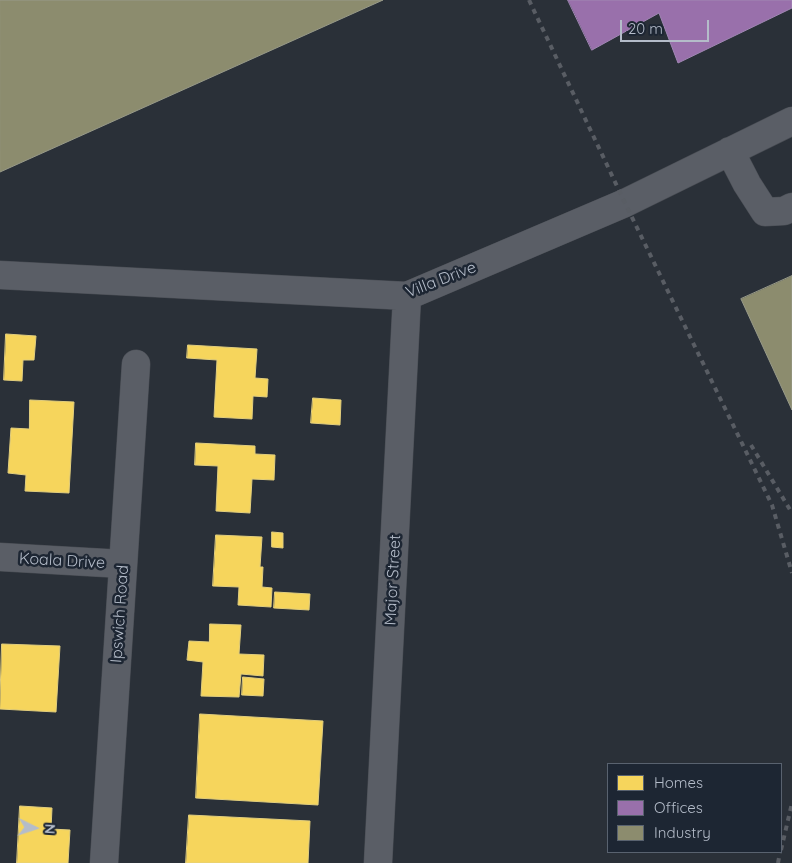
<!DOCTYPE html>
<html>
<head>
<meta charset="utf-8">
<style>
	body { margin:0 }
	#map { position:relative; width:792px; height:863px; overflow:hidden; background:#2a3038; font-family:Quicksand,sans-serif }
	canvas { display:block }
	.legend { position:absolute; left:607px; top:763px; width:175px; height:90px; box-sizing:border-box; background:#1d2633; border:1px solid #59626f; margin:0; padding:6px 9px; list-style:none; font-size:15px; color:#b4bcc9 }
	.legend li { display:flex; align-items:center; gap:10px; height:25px }
	.legend b { width:25px; border:1px solid #59626f }
	.north { position:absolute; left:10px; top:803px; width:50px; height:50px; -webkit-text-stroke:4px #1d2633; paint-order:stroke; rotate:94deg; font-size:14px; font-weight:700; line-height:20px; text-align:center; color:#b4bcc9 }
	.north::after { content:''; display:block; margin:auto; width:18px; height:22px; background:#b4bcc9; clip-path:polygon(50% 0,100% 100%,50% 72%,0 100%) }
	.scale { position:absolute; left:620px; top:20px; width:89px; height:22px; box-sizing:border-box; border:2px solid #b4bcc9; border-top:0; padding-left:6px; font-size:15px; line-height:18px; white-space:nowrap; color:#b4bcc9; -webkit-text-stroke:4px #1d2633; paint-order:stroke }
</style>
</head>
<body>
<div id="map">
<canvas width="792" height="863"></canvas>
<ul class="legend">
<li><b style="height:14px;background:#f6d55c"></b>Homes</li>
<li><b style="height:14px;background:#9970ab"></b>Offices</li>
<li><b style="height:14px;background:#8c8c6e"></b>Industry</li>
</ul>
<div class="north">N</div>
<div class="scale">20 m</div>
</div>
<script>
const ctx = document.querySelector('canvas').getContext('2d');
ctx.lineJoin = 'round';
function fill(path, color) { ctx.fillStyle = color; ctx.fill(path, 'evenodd'); }
function stroke(path, color, width, dash) { ctx.strokeStyle = color; ctx.lineWidth = width; ctx.lineCap = dash ? 'butt' : 'round'; ctx.setLineDash(dash || []); ctx.stroke(path); }
function write(font, color, halo, rows, align = 'center') {
  ctx.font = font + ' Quicksand,sans-serif'; ctx.lineWidth = 5; ctx.setLineDash([]); ctx.textBaseline = 'middle'; ctx.strokeStyle = halo; ctx.fillStyle = color; for (const [text, x, y, turn = 0] of rows) {
    ctx.save(); ctx.translate(x, y); ctx.rotate((+turn || 0) * Math.PI / 180); ctx.textAlign = isNaN(turn) ? turn : align; if (halo) ctx.strokeText(text, 0, 0); ctx.fillText(text, 0, 0); ctx.restore();
  }
}
const homes = new Path2D(`
	M 6,334 L 36,336 L 34,360 L 23,360 L 22,381 L 4,380 Z
	M 188,345 L 257,349 L 255,378 L 268,379 L 267,397 L 253,396 L 252,419 L 214,417 L 217,360 L 187,358 Z
	M 313,398 L 341,400 L 340,425 L 311,423 Z
	M 30,400 L 74,402 L 69,493 L 25,491 L 26,475 L 8,473 L 11,428 L 29,429 Z
	M 196,443 L 255,446 L 255,454 L 275,455 L 274,480 L 252,479 L 250,513 L 216,511 L 218,466 L 195,465 Z
	M 272,532 L 283,533 L 283,548 L 272,547 Z
	M 216,535 L 262,537 L 260,567 L 263,567 L 262,587 L 272,588 L 271,607 L 238,605 L 239,587 L 213,586 Z
	M 275,592 L 310,594 L 309,610 L 274,608 Z
	M 210,624 L 241,625 L 239,654 L 264,655 L 263,676 L 241,674 L 239,697 L 201,696 L 203,662 L 187,660 L 189,641 L 209,642 Z
	M 2,644 L 60,646 L 56,712 L 0,709 Z
	M 243,677 L 264,679 L 263,696 L 242,695 Z
	M 200,714 L 323,721 L 318,805 L 196,798 Z
	M 20,806 L 52,808 L 51,829 L 70,830 L 68,863 L 17,863 Z
	M 189,815 L 310,821 L 308,863 L 186,863 Z`);
const offices = new Path2D(`
	M 568,0 L 792,0 L 792,8 L 678,63 L 659,13 L 592,50 Z`);
const industry = new Path2D(`
	M 0,0 L 383,0 L 0,172 Z
	M 792,276 L 792,410 L 741,299 Z`);
const minor = new Path2D(`
	M 730,151 L 747,184 L 765,212 L 784,211 L 792,207
	M 0,275 L 407,296 L 625,203 L 792,121
	M 0,557 L 123,564
	M 104,863 L 136,364
	M 378,863 L 407,296`);
const rail = new Path2D(`
	M 529,0 L 625,203 L 772,505 L 792,573
	M 751,445 L 792,513
	M 781,850 L 792,803
	M 778,863 L 780,852`);
const streetNames = [
	["Villa Drive",441,280,-21],
	["Koala Drive",62,561,3],
	["Major Street",393,580,-87],
	["Ipswich Road",120,614,-86]
];
fill(homes, '#f6d55c');
stroke(homes, '#e2ce7d', 1);
fill(offices, '#9970ab');
stroke(offices, '#a187b4', 1);
fill(industry, '#8c8c6e');
stroke(industry, '#989a89', 1);
stroke(minor, '#484c53', 29);
stroke(minor, '#5a5e66', 28);
stroke(rail, '#595d64', 4, [5, 5]);
write('16px', '#b4bcc9', '#1d2633', streetNames);
</script>
</body>
</html>
